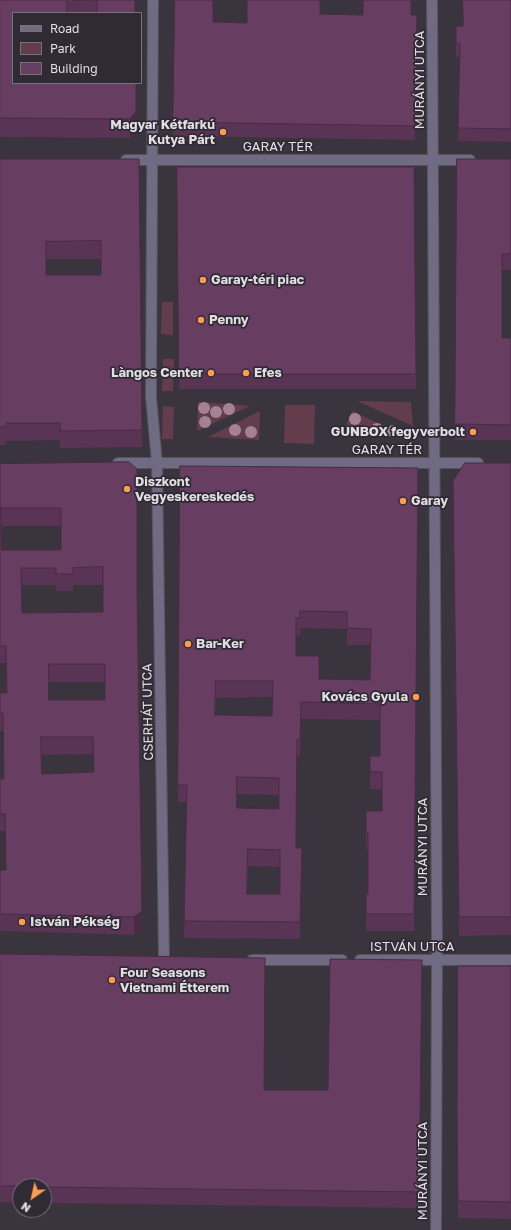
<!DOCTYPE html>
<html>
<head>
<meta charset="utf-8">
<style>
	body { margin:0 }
	#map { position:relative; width:511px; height:1230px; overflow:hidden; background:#39343d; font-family:"Golos Text",sans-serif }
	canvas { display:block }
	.legend { position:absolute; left:12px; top:12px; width:130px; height:72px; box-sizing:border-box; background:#2f2a33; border:1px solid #76727a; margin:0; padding:5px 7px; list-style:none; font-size:12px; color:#e1dee4 }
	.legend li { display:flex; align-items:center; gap:8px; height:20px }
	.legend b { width:20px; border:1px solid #76727a }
	.north { position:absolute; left:12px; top:1178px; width:40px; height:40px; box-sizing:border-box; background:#2f2a33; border:1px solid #76727a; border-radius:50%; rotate:214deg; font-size:11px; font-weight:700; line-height:16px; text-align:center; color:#e1dee4 }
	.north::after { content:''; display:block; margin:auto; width:14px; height:18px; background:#fd9d55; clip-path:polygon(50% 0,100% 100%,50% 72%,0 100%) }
</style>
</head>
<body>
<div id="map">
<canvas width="511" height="1230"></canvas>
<ul class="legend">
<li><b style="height:5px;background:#6e6b82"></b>Road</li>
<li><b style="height:11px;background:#643d4d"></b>Park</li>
<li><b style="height:11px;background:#683d62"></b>Building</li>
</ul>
<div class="north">N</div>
</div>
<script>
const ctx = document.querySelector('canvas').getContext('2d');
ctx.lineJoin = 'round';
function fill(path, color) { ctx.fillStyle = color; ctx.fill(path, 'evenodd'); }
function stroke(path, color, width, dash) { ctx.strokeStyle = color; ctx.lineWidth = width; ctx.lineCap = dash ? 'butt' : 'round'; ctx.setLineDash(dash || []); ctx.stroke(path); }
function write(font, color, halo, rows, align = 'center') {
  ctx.font = font + ' "Golos Text",sans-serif'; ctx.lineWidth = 3.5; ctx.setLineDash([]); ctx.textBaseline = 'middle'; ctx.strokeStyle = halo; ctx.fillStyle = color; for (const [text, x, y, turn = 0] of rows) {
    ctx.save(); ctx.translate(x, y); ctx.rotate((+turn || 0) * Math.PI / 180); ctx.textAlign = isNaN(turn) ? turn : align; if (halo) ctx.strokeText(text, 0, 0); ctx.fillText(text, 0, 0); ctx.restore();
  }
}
const green = new Path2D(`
	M 162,302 L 173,302 L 173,335 L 161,334 Z
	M 163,359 L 174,359 L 173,391 L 162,391 Z
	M 357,401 L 411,402 L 413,426 Z
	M 198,402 L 250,406 L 197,431 Z
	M 285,405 L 315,405 L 314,444 L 284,443 Z
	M 163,406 L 174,407 L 173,439 L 162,439 Z
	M 260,411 L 259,440 L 208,437 Z
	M 352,411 L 399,433 L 341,437 Z`);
const minor = new Path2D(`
	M 153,0 L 151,397 L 157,463 L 164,960
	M 432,0 L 437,949 L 436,1230
	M 126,160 L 470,160
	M 118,463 L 478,463
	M 252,960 L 342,960
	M 360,960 L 511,960`);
const trees = [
	[204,408],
	[229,409],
	[216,412],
	[355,419],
	[205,422],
	[377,429],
	[235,430],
	[350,431],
	[393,431],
	[251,432]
];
const wall = new Path2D(`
	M 0,0 L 135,0 L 135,13 L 13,13 L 136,83 L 136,130 L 130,138 L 0,137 Z
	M 175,0 L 213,22 L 247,23 L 320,14 L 363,15 L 363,0 L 328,0 L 411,0 L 411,15 L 417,15 L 415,140 L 173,136 Z
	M 511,0 L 511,142 L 458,141 L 460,57 L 456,57 L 456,26 L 463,26 Z
	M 0,159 L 139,159 L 142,447 L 60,448 L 60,440 L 6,441 L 6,445 L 0,445 ZM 46,259 L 101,259 L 101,275 L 46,275 Z
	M 457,159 L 511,159 L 511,270 L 502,270 L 502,338 L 511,338 L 511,440 L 455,440 Z
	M 177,167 L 414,167 L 416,389 L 179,389 Z
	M 129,462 L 137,590 L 142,929 L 134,935 L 0,931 L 0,870 L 6,870 L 5,831 L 0,831 L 0,779 L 4,779 L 3,731 L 0,731 L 0,693 L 6,693 L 6,663 L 0,663 L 0,464 ZM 1,526 L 61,526 L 61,550 L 2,550 ZM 22,585 L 56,585 L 56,591 L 73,591 L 73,585 L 103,585 L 103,612 L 22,613 ZM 49,682 L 105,682 L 105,700 L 49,700 ZM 93,754 L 94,772 L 42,774 L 41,755 Z
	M 511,463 L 511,935 L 459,936 L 453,499 Z
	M 180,466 L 418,468 L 414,931 L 366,931 L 366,894 L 368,894 L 368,850 L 366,850 L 366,811 L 382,811 L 382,789 L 370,789 L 370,756 L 380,756 L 380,720 L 301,719 L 300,757 L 297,757 L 296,847 L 302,865 L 300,939 L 184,938 L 187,802 L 178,802 ZM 300,628 L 347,629 L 347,645 L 371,645 L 370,680 L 319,679 L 296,656 L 296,635 L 300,635 ZM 273,697 L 272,716 L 215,715 L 216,698 ZM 237,794 L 279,795 L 279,809 L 237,808 ZM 248,866 L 280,867 L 280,894 L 247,894 Z
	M 0,954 L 264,1090 L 328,1090 L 422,960 L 419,1208 L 44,1203 L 44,1186 L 20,1186 L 20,1203 L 0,1202 Z
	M 511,966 L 511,1219 L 458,1218 L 457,1111 Z`);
const shadedWall = new Path2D(`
	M 136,111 L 136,130 L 130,138 L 130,119 Z
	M 302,848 L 302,865 L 300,939 L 300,922 Z
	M 142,911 L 142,929 L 134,935 L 134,917 Z`);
const building = new Path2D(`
	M 0,0 L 67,0 L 67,13 L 13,13 L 13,83 L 136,83 L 136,111 L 130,119 L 0,118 Z
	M 73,0 L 135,0 L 135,13 L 97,13 L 97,0 Z
	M 175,0 L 213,0 L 213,22 L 247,23 L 247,0 L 320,0 L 320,14 L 363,15 L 363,0 L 411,0 L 411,15 L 417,15 L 415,126 L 173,122 Z
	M 463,0 L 511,0 L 511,129 L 458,128 L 460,43 L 456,43 L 456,26 L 463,26 Z
	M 0,159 L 139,159 L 142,430 L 60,431 L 60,423 L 6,423 L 6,427 L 0,427 ZM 101,241 L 101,275 L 46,275 L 46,242 Z
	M 457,159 L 511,159 L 511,254 L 502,254 L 502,338 L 511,338 L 511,425 L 455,424 Z
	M 177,167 L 414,167 L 416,374 L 179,374 Z
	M 129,462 L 137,469 L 137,590 L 142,911 L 134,917 L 0,914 L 0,870 L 6,870 L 5,814 L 0,814 L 0,779 L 4,779 L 3,713 L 0,713 L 0,693 L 7,693 L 6,646 L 0,646 L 0,464 ZM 1,508 L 61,508 L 61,550 L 2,550 ZM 103,567 L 103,612 L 22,613 L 21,568 L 56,568 L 56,574 L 73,574 L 73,568 ZM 49,664 L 105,664 L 105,700 L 49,700 ZM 41,737 L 93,737 L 94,772 L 42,774 Z
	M 465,463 L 511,463 L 511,917 L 459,917 L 453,481 Z
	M 180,466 L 418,468 L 414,914 L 366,914 L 366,894 L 368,894 L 368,833 L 366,833 L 366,811 L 382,811 L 382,772 L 370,772 L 370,756 L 380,756 L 380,704 L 301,702 L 300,740 L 297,740 L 296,833 L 296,848 L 302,848 L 300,922 L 184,921 L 187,785 L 178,785 ZM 300,611 L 347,612 L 347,628 L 371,629 L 370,680 L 319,679 L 319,656 L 296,656 L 296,618 L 300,618 ZM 216,681 L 273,681 L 272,716 L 215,715 ZM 237,777 L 279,778 L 279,809 L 237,808 ZM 248,849 L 280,850 L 280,894 L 247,894 Z
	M 0,954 L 265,958 L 264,1090 L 328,1090 L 330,959 L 422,960 L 419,1192 L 44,1187 L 44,1186 L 0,1186 Z
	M 458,966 L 511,966 L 511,1202 L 458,1201 L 457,1111 Z`);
const markers = [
	[223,132,4,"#fd9d55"],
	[203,280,4,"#fd9d55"],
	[201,320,4,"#fd9d55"],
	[211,373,4,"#fd9d55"],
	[246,373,4,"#fd9d55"],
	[473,432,4,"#fd9d55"],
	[127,489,4,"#fd9d55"],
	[403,501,4,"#fd9d55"],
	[188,644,4,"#fd9d55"],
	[416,697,4,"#fd9d55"],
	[22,922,4,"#fd9d55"],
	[112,980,4,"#fd9d55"]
];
const streetNames = [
	["MURÁNYI UTCA",420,80,-90],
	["GARAY TÉR",278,147],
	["GARAY TÉR",387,450],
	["CSERHÁT UTCA",148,712,-91],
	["MURÁNYI UTCA",423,847,-90],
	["ISTVÁN UTCA",412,947],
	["MURÁNYI UTCA",423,1171,-90]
];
const poiNames = [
	["Magyar Kétfarkú",215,125,"right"],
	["Kutya Párt",215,140,"right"],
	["Garay-téri piac",211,280],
	["Penny",209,320],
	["Làngos Center",203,373,"right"],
	["Efes",254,373],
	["GUNBOX fegyverbolt",465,432,"right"],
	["Diszkont",135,482],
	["Vegyeskereskedés",135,497],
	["Garay",411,501],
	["Bar-Ker",196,644],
	["Kovács Gyula",408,697,"right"],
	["István Pékség",30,922],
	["Four Seasons",120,973],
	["Vietnami Étterem",120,988]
];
fill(green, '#643d4d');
stroke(minor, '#57535b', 12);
stroke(minor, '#6e6b82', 10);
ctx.fillStyle = '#a38393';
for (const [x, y] of trees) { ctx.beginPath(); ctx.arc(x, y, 6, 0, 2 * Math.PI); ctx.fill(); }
fill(wall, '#593454');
fill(shadedWall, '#492b45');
fill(building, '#683d62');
stroke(building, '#492b45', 1);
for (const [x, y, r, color] of markers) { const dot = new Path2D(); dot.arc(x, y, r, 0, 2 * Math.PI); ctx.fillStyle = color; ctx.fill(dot); stroke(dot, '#2f2a33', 1.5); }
write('13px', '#e1dee4', '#2f2a33', streetNames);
write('bold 13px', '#e1dee4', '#2f2a33', poiNames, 'left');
</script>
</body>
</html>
